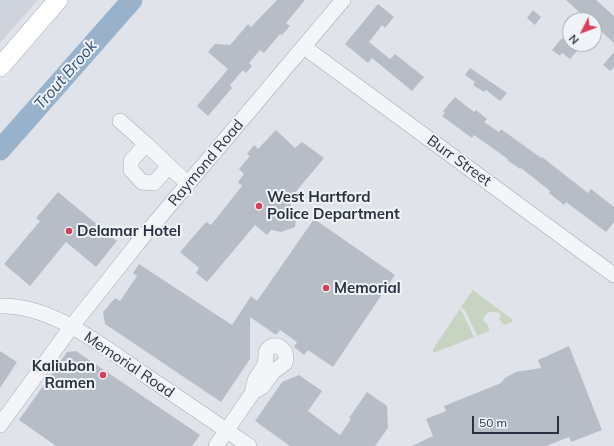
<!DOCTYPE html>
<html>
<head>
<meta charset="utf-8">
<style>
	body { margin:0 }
	#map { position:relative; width:614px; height:446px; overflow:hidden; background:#e0e4ea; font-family:Mulish,sans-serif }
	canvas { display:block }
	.north { position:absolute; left:562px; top:12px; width:40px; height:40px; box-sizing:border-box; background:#f0f3f7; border:1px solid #a0a6af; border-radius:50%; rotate:228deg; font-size:11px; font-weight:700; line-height:16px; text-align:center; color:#283242 }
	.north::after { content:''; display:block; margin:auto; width:14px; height:18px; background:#d53f58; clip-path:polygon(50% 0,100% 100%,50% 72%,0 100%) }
	.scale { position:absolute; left:472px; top:416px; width:87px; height:18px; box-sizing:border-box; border:2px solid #283242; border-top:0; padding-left:5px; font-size:12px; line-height:14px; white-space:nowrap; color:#283242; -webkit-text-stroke:3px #f0f3f7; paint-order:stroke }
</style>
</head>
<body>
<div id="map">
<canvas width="614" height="446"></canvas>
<div class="north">N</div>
<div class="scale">50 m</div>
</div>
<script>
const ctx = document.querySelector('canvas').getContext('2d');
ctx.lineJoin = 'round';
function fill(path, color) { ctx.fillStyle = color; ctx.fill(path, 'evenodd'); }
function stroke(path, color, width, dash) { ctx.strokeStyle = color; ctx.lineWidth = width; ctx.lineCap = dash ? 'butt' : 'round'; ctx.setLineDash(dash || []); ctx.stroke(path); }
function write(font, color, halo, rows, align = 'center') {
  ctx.font = font + ' Mulish,sans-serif'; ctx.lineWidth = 4; ctx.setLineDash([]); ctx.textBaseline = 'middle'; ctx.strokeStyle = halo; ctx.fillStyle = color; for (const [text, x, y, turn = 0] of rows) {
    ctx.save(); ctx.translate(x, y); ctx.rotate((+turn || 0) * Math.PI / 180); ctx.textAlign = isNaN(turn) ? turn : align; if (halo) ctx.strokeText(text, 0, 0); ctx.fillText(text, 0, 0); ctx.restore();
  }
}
const built = new Path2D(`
	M 0,0 L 38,0 L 0,43 Z`);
const green = new Path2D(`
	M 473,290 L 513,320 L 512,322 L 504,325 L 499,319 L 501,316 L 499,313 C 492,310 484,312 483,321 L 488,325 L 489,331 L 477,336 L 466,312 L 461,307 Z
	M 460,309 L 463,313 L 474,337 L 436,352 L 433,352 L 433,349 Z`);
const river = new Path2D(`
	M 0,150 L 132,0`);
const building = new Path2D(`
	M 277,0 L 305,0 L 286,23 L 290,26 L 282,35 L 280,34 L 264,53 L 260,50 L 249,63 L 252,66 L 246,73 L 243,70 L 230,85 L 232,88 L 208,116 L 197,106 L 228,69 L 208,52 L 215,44 L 230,45 L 248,24 L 251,27 Z
	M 566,0 L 596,0 L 614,16 L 614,43 L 594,25 L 594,20 L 587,19 Z
	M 378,4 L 394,17 L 385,28 L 382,25 L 369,42 L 390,59 L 395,54 L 424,77 L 412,91 L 372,58 L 368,63 L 345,44 Z
	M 533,10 L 541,17 L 535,25 L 527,18 Z
	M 562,38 L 577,51 L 570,59 L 562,53 L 560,56 L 552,50 Z
	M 614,52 L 614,67 L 610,71 L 603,65 Z
	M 470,68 L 507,93 L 500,101 L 486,90 L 484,92 L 473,85 L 475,82 L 465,75 Z
	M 455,97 L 474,112 L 476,110 L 487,119 L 484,122 L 499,132 L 501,129 L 541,158 L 542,157 L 588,193 L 591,189 L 614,207 L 614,222 L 606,232 L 566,202 L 564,205 L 549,193 L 550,191 L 521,168 L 520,169 L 507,160 L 508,159 L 474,135 L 472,138 L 442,116 L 445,113 L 443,111 Z
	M 276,130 L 295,148 L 302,142 L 324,158 L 289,200 L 291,202 L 290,203 L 296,216 L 295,227 L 281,232 L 271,230 L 267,235 L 255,225 L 207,282 L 196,273 L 199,268 L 180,252 L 206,222 L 211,225 L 242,186 L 238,182 L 244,174 L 239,169 L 250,156 L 247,154 L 254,145 L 258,149 Z
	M 58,192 L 117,241 L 96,267 L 66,242 L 30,286 L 4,264 L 40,221 L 36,218 Z
	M 314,219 L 395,275 L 333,367 L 308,350 L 304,355 L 294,347 L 297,342 L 280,330 L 276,335 L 250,317 L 250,359 L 221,402 L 105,324 L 103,312 L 115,298 L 120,301 L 137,276 L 133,273 L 139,264 L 232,325 L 251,296 L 257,301 Z
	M 569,346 L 602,430 L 571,442 L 569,437 L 546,446 L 412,446 L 433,436 L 426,419 L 446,411 L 444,406 L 501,383 L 505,378 L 516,372 L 541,368 L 538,360 Z
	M 0,351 L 17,362 L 0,388 Z
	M 76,351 L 200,435 L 192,446 L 56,446 L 19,420 L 67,352 Z
	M 299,375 L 322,391 L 308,411 L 340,435 L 351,419 L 349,418 L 367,392 L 387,406 L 388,428 L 375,446 L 290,446 L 255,421 L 282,382 Z`);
const minor = new Path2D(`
	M 304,47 L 614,275
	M 120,121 L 146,144 L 188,184
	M 146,144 L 131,161 L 131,170 L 142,182 L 154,183 L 169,166
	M 0,306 C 53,304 106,349 148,377 C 182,400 216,423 249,446
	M 0,425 L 72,326 L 137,244 L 343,0
	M 216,446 L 253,392 L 262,387 L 273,372 L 285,363 C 289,352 278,340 268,349 C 264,354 267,358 265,364 C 259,377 254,375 253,392`);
const major = new Path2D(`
	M 0,67 L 58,0`);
const markers = [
	[259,206,4,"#d53f58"],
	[69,231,4,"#d53f58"],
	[326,288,4,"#d53f58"],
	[103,375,4,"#d53f58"]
];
const streetNames = [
	["Burr Street",459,161,36],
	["Raymond Road",206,163,-50],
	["Memorial Road",129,365,34]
];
const poiNames = [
	["West Hartford",267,197],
	["Police Department",267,214],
	["Delamar Hotel",77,231],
	["Memorial",334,288],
	["Kaliubon",95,366,"right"],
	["Ramen",95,383,"right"]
];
const waterNames = [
	["Trout Brook",66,75,-49]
];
fill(built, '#ced3dc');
fill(green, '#c6d4c1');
stroke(river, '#99b2cc', 21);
fill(building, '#b7bdc7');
stroke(minor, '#a5abb4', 16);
stroke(major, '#9fa8b6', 20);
stroke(minor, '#f3f5f8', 15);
stroke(major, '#fff', 19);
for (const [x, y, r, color] of markers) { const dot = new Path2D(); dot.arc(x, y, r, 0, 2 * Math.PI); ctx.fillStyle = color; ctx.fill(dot); stroke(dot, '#f0f3f7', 1.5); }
write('15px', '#283242', '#f0f3f7', streetNames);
write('bold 15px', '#283242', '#f0f3f7', poiNames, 'left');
write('italic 16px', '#305178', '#f0f3f7', waterNames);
</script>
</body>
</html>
